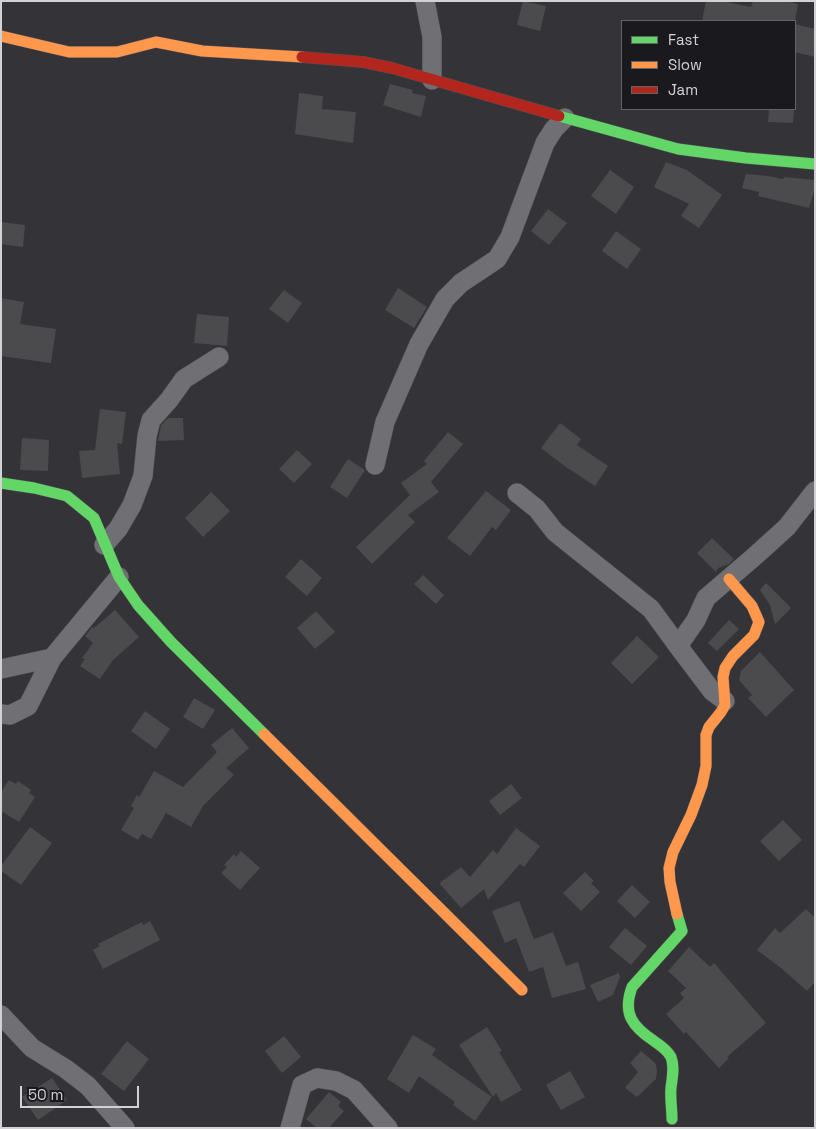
<!DOCTYPE html>
<html>
<head>
<meta charset="utf-8">
<style>
	body { margin:0 }
	#map { position:relative; width:816px; height:1129px; overflow:hidden; background:#343338; font-family:"Space Grotesk",sans-serif }
	canvas { display:block }
	.frame { position:absolute; inset:0; border:2px solid #d2d1d6; pointer-events:none }
	.legend { position:absolute; left:621px; top:20px; width:175px; height:90px; box-sizing:border-box; background:#1a1a1e; border:1px solid #646368; margin:0; padding:6px 9px; list-style:none; font-size:15px; color:#d2d1d6 }
	.legend li { display:flex; align-items:center; gap:10px; height:25px }
	.legend b { width:25px; border:1px solid #646368 }
	.scale { position:absolute; left:20px; top:1086px; width:119px; height:22px; box-sizing:border-box; border:2px solid #d2d1d6; border-top:0; padding-left:6px; font-size:15px; line-height:18px; white-space:nowrap; color:#d2d1d6; -webkit-text-stroke:4px #1a1a1e; paint-order:stroke }
</style>
</head>
<body>
<div id="map">
<canvas width="816" height="1129"></canvas>
<div class="frame"></div>
<ul class="legend">
<li><b style="height:6px;background:#63d668"></b>Fast</li>
<li><b style="height:6px;background:#ff974d"></b>Slow</li>
<li><b style="height:6px;background:#b3261e"></b>Jam</li>
</ul>
<div class="scale">50 m</div>
</div>
<script>
const ctx = document.querySelector('canvas').getContext('2d');
ctx.lineJoin = 'round';
function fill(path, color) { ctx.fillStyle = color; ctx.fill(path, 'evenodd'); }
function stroke(path, color, width, dash) { ctx.strokeStyle = color; ctx.lineWidth = width; ctx.lineCap = dash ? 'butt' : 'round'; ctx.setLineDash(dash || []); ctx.stroke(path); }
const building = new Path2D(`
	M 523,1 L 546,6 L 540,31 L 517,25 Z
	M 706,1 L 722,1 L 751,7 L 753,1 L 787,1 L 798,4 L 795,21 L 702,21 Z
	M 795,24 L 815,29 L 815,57 L 795,52 Z
	M 390,84 L 413,90 L 412,93 L 426,96 L 421,117 L 383,105 Z
	M 299,93 L 323,96 L 322,109 L 356,112 L 353,143 L 295,134 Z
	M 769,109 L 794,109 L 793,123 L 768,122 Z
	M 666,162 L 687,170 L 722,195 L 699,228 L 681,216 L 689,204 L 654,187 Z
	M 610,170 L 634,187 L 616,214 L 591,196 Z
	M 746,174 L 768,176 L 783,179 L 784,177 L 815,180 L 815,188 L 809,208 L 758,196 L 759,192 L 742,188 Z
	M 548,209 L 567,223 L 549,245 L 531,231 Z
	M 1,222 L 25,225 L 23,247 L 1,244 Z
	M 616,231 L 641,249 L 627,269 L 602,251 Z
	M 398,288 L 427,307 L 414,328 L 385,310 Z
	M 284,290 L 302,303 L 288,323 L 269,309 Z
	M 1,298 L 24,302 L 20,324 L 56,329 L 51,363 L 1,356 Z
	M 197,314 L 229,317 L 227,346 L 194,343 Z
	M 100,409 L 126,412 L 122,444 L 117,443 L 120,474 L 82,478 L 79,451 L 95,450 Z
	M 168,418 L 183,418 L 184,440 L 158,441 L 161,425 Z
	M 560,423 L 581,439 L 577,445 L 608,466 L 595,486 L 566,467 L 541,448 Z
	M 448,432 L 463,444 L 431,482 L 439,492 L 408,515 L 415,522 L 372,564 L 356,547 L 410,495 L 401,483 L 427,464 L 424,461 Z
	M 22,438 L 49,440 L 48,471 L 20,470 Z
	M 297,450 L 312,464 L 294,483 L 279,469 Z
	M 348,459 L 365,470 L 347,498 L 330,487 Z
	M 486,491 L 511,510 L 496,530 L 492,527 L 470,556 L 447,538 Z
	M 211,492 L 230,511 L 203,537 L 185,518 Z
	M 712,538 L 734,559 L 729,564 L 718,568 L 716,572 L 697,553 Z
	M 301,559 L 322,578 L 307,596 L 285,577 Z
	M 423,575 L 444,595 L 436,604 L 414,584 Z
	M 766,583 L 791,608 L 775,624 L 770,605 L 760,590 Z
	M 115,610 L 139,637 L 113,660 L 100,679 L 80,666 L 85,659 L 82,658 L 93,643 L 85,636 L 92,627 L 94,628 Z
	M 316,611 L 335,632 L 315,649 L 297,628 Z
	M 729,620 L 739,629 L 717,651 L 708,643 Z
	M 637,636 L 659,657 L 632,684 L 611,663 Z
	M 760,652 L 794,690 L 766,717 L 748,698 L 752,695 L 739,680 L 741,671 Z
	M 194,698 L 215,710 L 203,729 L 183,717 Z
	M 145,711 L 170,729 L 156,749 L 131,731 Z
	M 232,728 L 249,748 L 226,768 L 234,775 L 203,806 L 191,827 L 166,813 L 151,839 L 142,834 L 138,840 L 121,830 L 134,808 L 131,806 L 137,795 L 139,797 L 154,771 L 183,787 L 217,752 L 211,745 Z
	M 9,780 L 16,784 L 18,781 L 31,790 L 29,793 L 35,797 L 19,822 L 1,811 L 1,792 Z
	M 511,784 L 522,798 L 500,815 L 489,801 Z
	M 783,820 L 802,840 L 779,861 L 760,841 Z
	M 30,827 L 52,843 L 21,885 L 1,871 L 1,866 Z
	M 516,828 L 540,846 L 524,867 L 520,864 L 488,900 L 484,889 L 461,908 L 440,884 L 441,882 L 461,867 L 470,877 L 493,850 L 497,854 Z
	M 241,851 L 260,868 L 240,890 L 221,873 L 227,867 L 224,865 L 234,854 L 236,857 Z
	M 585,872 L 594,881 L 591,883 L 600,892 L 581,911 L 563,893 Z
	M 632,885 L 650,902 L 635,918 L 617,901 Z
	M 519,901 L 534,939 L 553,932 L 566,966 L 578,962 L 586,989 L 552,998 L 543,967 L 529,972 L 516,938 L 505,943 L 492,911 Z
	M 806,909 L 815,918 L 815,982 L 807,991 L 781,968 L 757,950 L 775,928 L 780,933 Z
	M 150,921 L 160,940 L 103,969 L 93,950 L 100,946 L 98,944 L 142,922 L 143,925 Z
	M 625,928 L 647,946 L 631,965 L 609,947 Z
	M 689,947 L 710,967 L 714,963 L 766,1023 L 727,1057 L 729,1058 L 719,1068 L 686,1032 L 684,1034 L 666,1014 L 684,998 L 680,993 L 686,988 L 668,971 Z
	M 619,973 L 620,977 L 613,995 L 598,1002 L 590,985 Z
	M 487,1027 L 502,1051 L 499,1052 L 522,1090 L 501,1102 L 496,1093 L 493,1097 L 459,1045 Z
	M 413,1035 L 436,1049 L 432,1055 L 492,1097 L 475,1121 L 453,1105 L 455,1102 L 419,1076 L 409,1093 L 387,1079 Z
	M 284,1036 L 301,1057 L 282,1073 L 265,1051 Z
	M 127,1041 L 149,1059 L 124,1091 L 101,1074 Z
	M 641,1051 L 656,1064 L 657,1072 L 656,1079 L 637,1097 L 625,1088 L 638,1072 L 630,1063 Z
	M 570,1071 L 585,1097 L 561,1110 L 546,1085 Z
	M 52,1078 L 67,1100 L 38,1120 L 22,1097 Z
	M 329,1092 L 341,1102 L 338,1106 L 344,1111 L 329,1128 L 317,1128 L 306,1119 Z`);
const street = new Path2D(`
	M 425,1 L 432,37 L 432,80
	M 375,465 L 385,422 L 419,344 L 445,299 L 461,283 L 497,259 L 510,237 L 545,143 L 554,129 L 565,118
	M 517,493 L 537,509 L 555,532 L 651,609 L 678,646
	M 104,545 L 118,529 L 132,505 L 143,476 L 147,436 L 151,420 L 169,400 L 184,379 L 219,357
	M 1,669 L 52,658 L 119,577
	M 725,701 L 712,691 L 678,646 L 696,620 L 706,598 L 755,556 L 787,527 L 815,491
	M 1,714 L 10,715 L 28,706 L 52,658
	M 1,1015 L 32,1048 L 66,1069 L 88,1086 L 125,1128
	M 290,1128 L 302,1085 L 317,1078 L 336,1081 L 354,1090 L 388,1128`);
const fast = new Path2D(`
	M 559,116 L 678,149 L 746,158 L 815,164
	M 1,483 L 34,488 L 67,496 L 94,518 L 119,577 L 138,605 L 171,642 L 264,734
	M 672,1119 C 672,1109 670,1098 671,1088 C 672,1078 675,1067 671,1057 C 668,1051 660,1045 654,1041 C 633,1027 622,1014 632,987 L 682,931 L 677,914`);
const slow = new Path2D(`
	M 1,36 L 69,52 L 117,52 L 156,42 L 202,51 L 302,57
	M 264,734 L 522,990
	M 677,914 L 670,882 L 669,868 L 673,852 L 691,815 L 702,785 L 706,766 L 706,735 L 709,727 L 721,712 L 725,705 L 723,677 L 725,668 L 733,656 L 754,635 L 759,622 L 752,606 L 729,579`);
const jam = new Path2D(`
	M 302,57 L 363,62 L 392,68 L 559,116`);
fill(building, '#4b4b4e');
stroke(street, '#504f53', 20);
stroke(fast, '#504f53', 12);
stroke(slow, '#504f53', 12);
stroke(jam, '#504f53', 12);
stroke(street, '#706f73', 19);
stroke(fast, '#63d668', 11);
stroke(slow, '#ff974d', 11);
stroke(jam, '#b3261e', 11);
</script>
</body>
</html>
